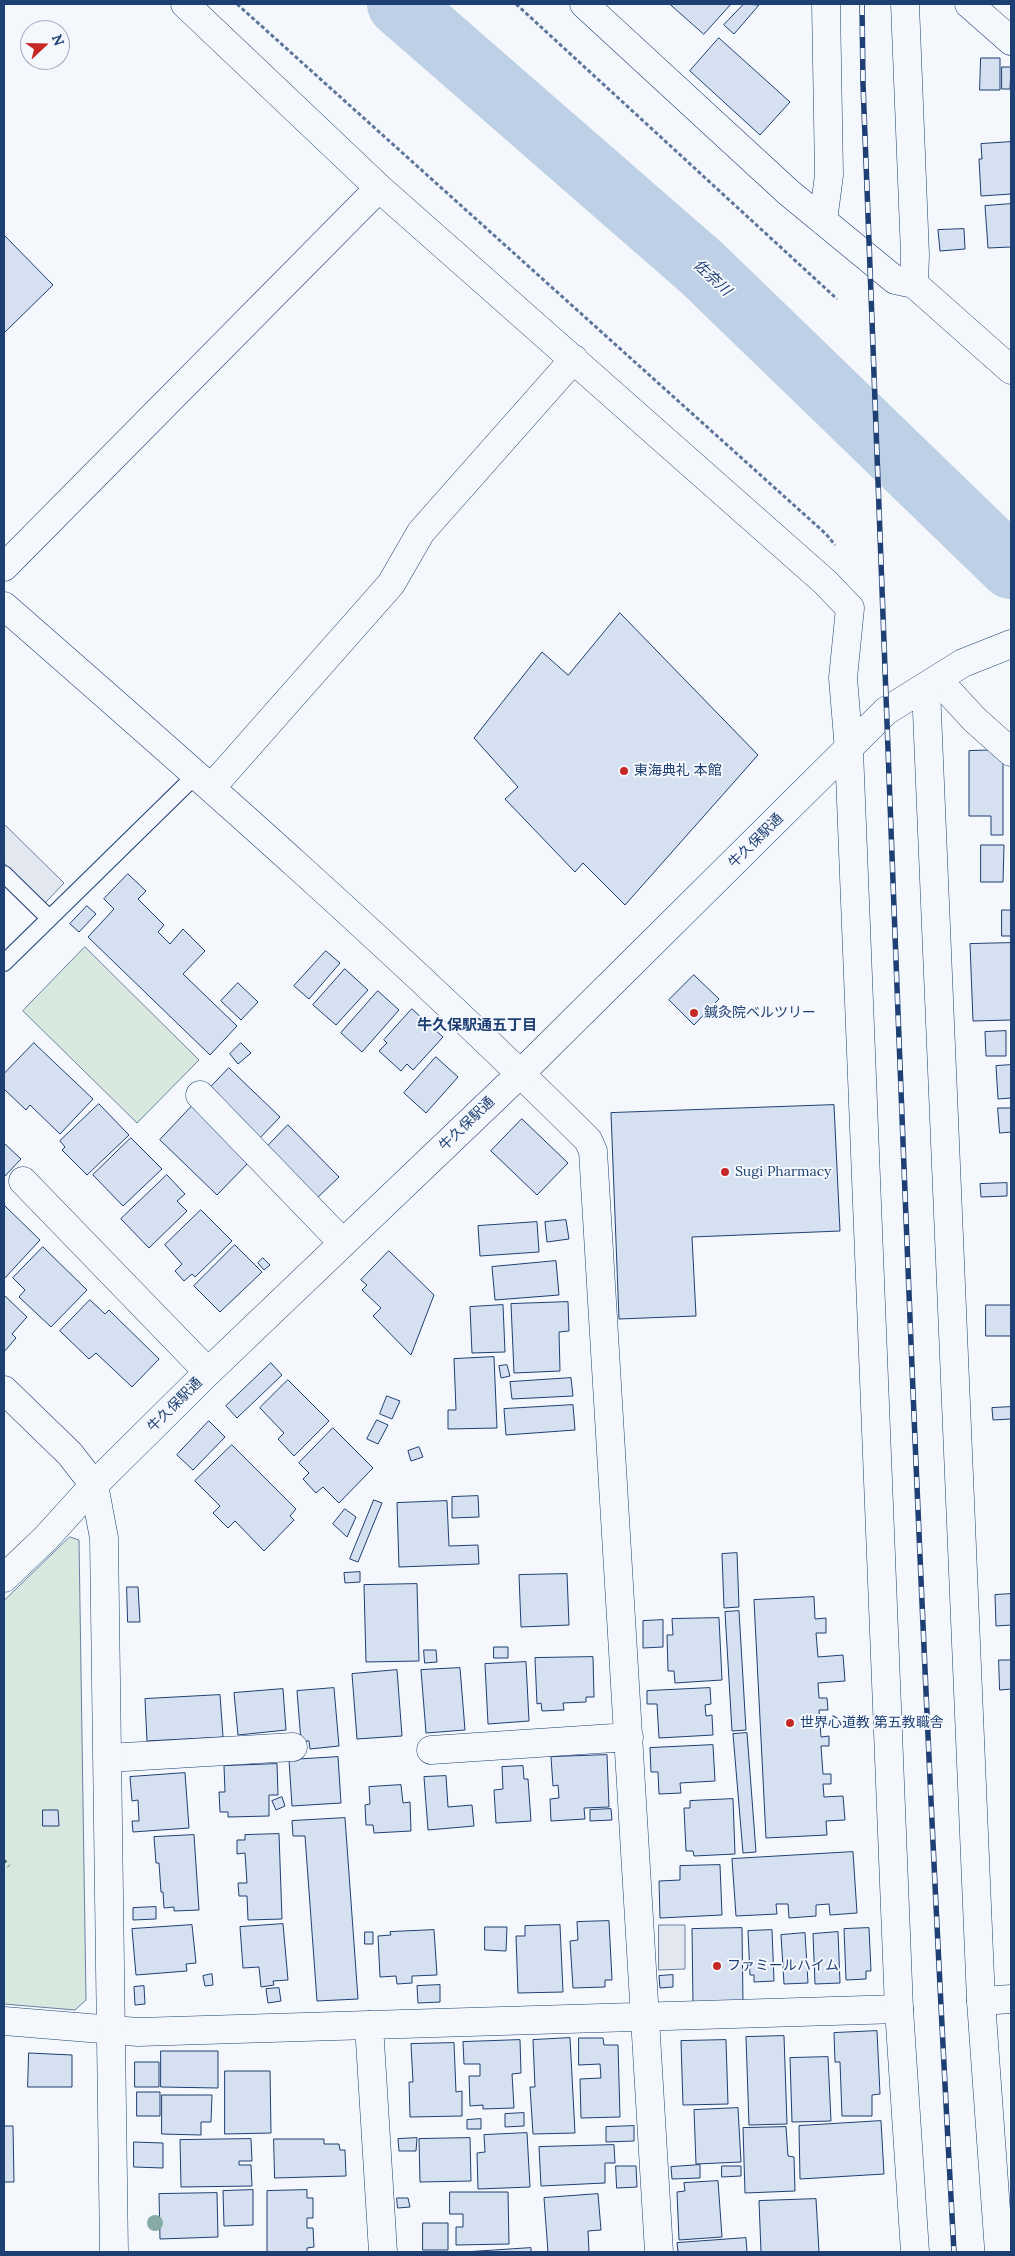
<!DOCTYPE html>
<html>
<head>
<meta charset="utf-8">
<style>
	body { margin:0 }
	#map { position:relative; width:1015px; height:2256px; overflow:hidden; background:#f4f7fb; font-family:Lora,serif }
	canvas { display:block }
	.frame { position:absolute; inset:0; border:5px solid #1d3f73; pointer-events:none }
	.north { position:absolute; left:20px; top:20px; width:50px; height:50px; box-sizing:border-box; background:#f4f7fb; border:1px solid #9eadc5; border-radius:50%; rotate:69deg; font-size:14px; font-weight:700; line-height:20px; text-align:center; color:#1d3f73 }
	.north::after { content:''; display:block; margin:auto; width:18px; height:22px; background:#c62828; clip-path:polygon(50% 0,100% 100%,50% 72%,0 100%) }
</style>
</head>
<body>
<div id="map">
<canvas width="1015" height="2256"></canvas>
<div class="frame"></div>
<div class="north">N</div>
</div>
<script>
const ctx = document.querySelector('canvas').getContext('2d');
ctx.lineJoin = 'round';
function fill(path, color) { ctx.fillStyle = color; ctx.fill(path, 'evenodd'); }
function stroke(path, color, width, dash) { ctx.strokeStyle = color; ctx.lineWidth = width; ctx.lineCap = dash ? 'butt' : 'round'; ctx.setLineDash(dash || []); ctx.stroke(path); }
function write(font, color, halo, rows, align = 'center') {
  ctx.font = font + ' Lora,"Noto Sans JP",serif'; ctx.lineWidth = 4; ctx.setLineDash([]); ctx.textBaseline = 'middle'; ctx.strokeStyle = halo; ctx.fillStyle = color; for (const [text, x, y, turn = 0] of rows) {
    ctx.save(); ctx.translate(x, y); ctx.rotate((+turn || 0) * Math.PI / 180); ctx.textAlign = isNaN(turn) ? turn : align; if (halo) ctx.strokeText(text, 0, 0); ctx.fillText(text, 0, 0); ctx.restore();
  }
}
const green = new Path2D(`
	M 85,947 L 199,1060 L 137,1123 L 23,1011 Z
	M 70,1537 L 79,1540 L 86,2000 L 75,2010 L 4,2004 L 4,1601 Z`);
const parking = new Path2D(`
	M 4,824 L 64,883 L 45,903 L 4,863 Z
	M 659,1925 L 685,1925 L 685,1969 L 659,1970 Z`);
const river = new Path2D(`
	M 399,4 L 702,268 L 1011,567`);
const building = new Path2D(`
	M 670,4 L 731,4 L 704,34 Z
	M 744,4 L 759,5 L 734,34 L 724,25 Z
	M 719,38 L 790,102 L 760,135 L 690,71 Z
	M 981,58 L 1000,58 L 1000,90 L 980,90 Z
	M 1002,67 L 1011,67 L 1010,89 L 1002,89 Z
	M 1011,142 L 1011,194 L 981,196 L 979,159 L 982,159 L 981,144 Z
	M 1011,204 L 1011,247 L 988,248 L 985,206 Z
	M 964,229 L 965,249 L 940,251 L 938,230 Z
	M 4,235 L 53,285 L 4,333 Z
	M 620,613 L 758,755 L 625,905 L 583,863 L 575,872 L 505,799 L 518,787 L 474,738 L 542,652 L 568,675 Z
	M 1003,750 L 1003,835 L 991,835 L 991,816 L 969,816 L 969,751 Z
	M 981,845 L 1004,845 L 1003,882 L 981,882 Z
	M 128,874 L 146,891 L 138,899 L 164,925 L 158,932 L 170,944 L 183,929 L 205,951 L 183,974 L 237,1026 L 210,1055 L 88,937 L 114,909 L 104,899 Z
	M 87,906 L 96,914 L 79,932 L 70,924 Z
	M 1002,910 L 1011,910 L 1011,936 L 1002,936 Z
	M 1011,943 L 1011,1020 L 973,1021 L 970,944 Z
	M 326,951 L 340,963 L 309,999 L 294,986 Z
	M 345,969 L 368,990 L 336,1025 L 313,1005 Z
	M 694,975 L 719,999 L 694,1025 L 669,1000 Z
	M 238,983 L 258,1002 L 241,1020 L 221,1001 Z
	M 378,991 L 399,1010 L 362,1052 L 341,1033 Z
	M 412,1009 L 443,1037 L 413,1070 L 407,1064 L 401,1071 L 379,1051 L 387,1043 L 384,1040 Z
	M 1006,1031 L 1006,1056 L 986,1056 L 985,1032 Z
	M 34,1043 L 93,1099 L 60,1134 L 30,1105 L 26,1110 L 4,1089 L 4,1074 Z
	M 241,1043 L 251,1053 L 238,1064 L 230,1054 Z
	M 436,1057 L 458,1077 L 426,1113 L 404,1093 Z
	M 1011,1065 L 1011,1098 L 998,1099 L 996,1066 Z
	M 229,1068 L 280,1117 L 258,1140 L 208,1090 Z
	M 99,1104 L 129,1135 L 87,1175 L 62,1150 L 65,1147 L 60,1141 Z
	M 193,1105 L 250,1161 L 217,1195 L 160,1140 Z
	M 834,1105 L 840,1231 L 692,1237 L 696,1316 L 619,1319 L 611,1113 Z
	M 998,1108 L 1011,1108 L 1011,1132 L 1000,1133 Z
	M 522,1119 L 568,1163 L 537,1195 L 491,1151 Z
	M 288,1125 L 339,1177 L 315,1200 L 265,1149 Z
	M 131,1138 L 162,1169 L 123,1206 L 93,1175 Z
	M 4,1143 L 21,1159 L 4,1177 Z
	M 167,1175 L 185,1194 L 177,1201 L 187,1211 L 149,1248 L 121,1219 Z
	M 1007,1183 L 1007,1196 L 981,1197 L 980,1184 Z
	M 4,1205 L 40,1240 L 4,1279 Z
	M 201,1210 L 232,1241 L 195,1277 L 192,1274 L 184,1281 L 175,1271 L 182,1264 L 165,1245 Z
	M 566,1220 L 569,1239 L 547,1242 L 545,1222 Z
	M 537,1222 L 539,1252 L 480,1256 L 478,1226 Z
	M 235,1245 L 262,1272 L 220,1312 L 194,1286 Z
	M 43,1247 L 87,1290 L 51,1327 L 19,1297 L 25,1290 L 13,1278 Z
	M 389,1251 L 434,1295 L 411,1355 L 373,1316 L 381,1308 L 362,1290 L 367,1285 L 361,1280 Z
	M 263,1258 L 270,1265 L 264,1270 L 258,1263 Z
	M 556,1261 L 559,1295 L 495,1300 L 492,1267 Z
	M 4,1295 L 27,1317 L 12,1334 L 16,1338 L 4,1352 Z
	M 90,1300 L 105,1314 L 109,1310 L 159,1359 L 132,1387 L 96,1353 L 89,1359 L 60,1331 Z
	M 568,1302 L 569,1331 L 559,1332 L 560,1371 L 514,1373 L 511,1304 Z
	M 503,1305 L 505,1352 L 472,1353 L 470,1307 Z
	M 986,1305 L 1011,1305 L 1011,1336 L 986,1336 Z
	M 494,1357 L 497,1428 L 448,1429 L 448,1410 L 456,1410 L 454,1359 Z
	M 271,1363 L 282,1375 L 237,1418 L 226,1406 Z
	M 507,1365 L 510,1376 L 501,1378 L 499,1366 Z
	M 571,1378 L 573,1396 L 512,1399 L 510,1382 Z
	M 288,1380 L 329,1421 L 294,1456 L 278,1439 L 284,1433 L 260,1408 Z
	M 387,1396 L 400,1401 L 392,1419 L 380,1414 Z
	M 573,1405 L 575,1430 L 506,1435 L 504,1409 Z
	M 1011,1407 L 1011,1419 L 993,1420 L 992,1408 Z
	M 377,1420 L 388,1425 L 378,1444 L 367,1439 Z
	M 209,1421 L 225,1437 L 193,1470 L 177,1455 Z
	M 333,1428 L 373,1468 L 339,1503 L 323,1487 L 316,1493 L 303,1479 L 309,1473 L 299,1463 Z
	M 232,1445 L 296,1509 L 290,1516 L 294,1520 L 264,1551 L 235,1521 L 228,1528 L 213,1513 L 220,1506 L 195,1481 Z
	M 419,1447 L 423,1457 L 411,1461 L 408,1451 Z
	M 478,1496 L 479,1517 L 452,1518 L 452,1497 Z
	M 374,1500 L 382,1503 L 358,1562 L 350,1559 Z
	M 447,1501 L 449,1546 L 478,1545 L 479,1564 L 399,1567 L 397,1503 Z
	M 345,1509 L 356,1517 L 347,1537 L 333,1524 Z
	M 737,1553 L 739,1607 L 724,1608 L 722,1554 Z
	M 360,1572 L 360,1582 L 345,1583 L 344,1573 Z
	M 567,1574 L 569,1625 L 521,1627 L 519,1575 Z
	M 417,1584 L 419,1661 L 366,1662 L 364,1585 Z
	M 127,1587 L 138,1587 L 140,1622 L 128,1622 Z
	M 1011,1594 L 1011,1625 L 996,1626 L 995,1595 Z
	M 814,1597 L 815,1619 L 826,1618 L 826,1633 L 816,1633 L 818,1657 L 843,1655 L 845,1681 L 818,1683 L 819,1698 L 827,1698 L 828,1710 L 819,1710 L 821,1737 L 829,1736 L 829,1746 L 821,1746 L 823,1774 L 831,1774 L 831,1784 L 823,1784 L 824,1797 L 843,1796 L 845,1820 L 826,1821 L 827,1835 L 766,1838 L 754,1600 Z
	M 739,1611 L 746,1730 L 732,1731 L 725,1612 Z
	M 719,1618 L 722,1680 L 675,1683 L 674,1671 L 668,1671 L 667,1635 L 673,1635 L 672,1619 Z
	M 663,1620 L 663,1647 L 643,1648 L 643,1621 Z
	M 494,1647 L 508,1647 L 508,1658 L 494,1658 Z
	M 424,1650 L 436,1650 L 437,1662 L 425,1663 Z
	M 593,1657 L 594,1697 L 586,1697 L 586,1702 L 563,1703 L 564,1710 L 542,1711 L 541,1703 L 537,1704 L 535,1658 Z
	M 999,1660 L 1011,1660 L 1011,1689 L 1000,1690 Z
	M 526,1662 L 529,1721 L 488,1724 L 485,1664 Z
	M 460,1668 L 465,1730 L 426,1733 L 421,1670 Z
	M 397,1670 L 402,1736 L 357,1739 L 352,1674 Z
	M 334,1688 L 339,1746 L 310,1749 L 309,1741 L 301,1741 L 297,1691 Z
	M 710,1688 L 711,1704 L 705,1705 L 706,1716 L 712,1715 L 713,1735 L 659,1738 L 657,1704 L 647,1704 L 647,1691 Z
	M 283,1689 L 286,1730 L 238,1735 L 234,1693 Z
	M 220,1695 L 223,1737 L 147,1741 L 145,1699 Z
	M 747,1733 L 756,1852 L 743,1853 L 733,1734 Z
	M 713,1745 L 715,1781 L 680,1783 L 681,1793 L 659,1794 L 658,1772 L 651,1772 L 650,1748 Z
	M 607,1755 L 609,1807 L 584,1808 L 585,1819 L 551,1821 L 550,1799 L 559,1798 L 558,1785 L 553,1786 L 551,1757 Z
	M 338,1757 L 341,1803 L 292,1806 L 289,1760 Z
	M 277,1764 L 278,1795 L 269,1795 L 269,1816 L 228,1817 L 228,1812 L 220,1812 L 219,1792 L 225,1792 L 224,1766 Z
	M 523,1766 L 524,1779 L 528,1779 L 531,1821 L 496,1823 L 494,1790 L 503,1789 L 502,1767 Z
	M 185,1773 L 189,1828 L 133,1832 L 132,1821 L 139,1821 L 138,1800 L 132,1801 L 130,1777 Z
	M 446,1776 L 448,1807 L 472,1805 L 474,1826 L 428,1830 L 424,1777 Z
	M 401,1785 L 403,1803 L 410,1802 L 411,1831 L 374,1833 L 373,1825 L 366,1825 L 365,1805 L 370,1804 L 369,1787 Z
	M 282,1797 L 285,1806 L 276,1810 L 272,1801 Z
	M 733,1799 L 735,1854 L 694,1856 L 693,1851 L 686,1851 L 684,1808 L 690,1808 L 690,1801 Z
	M 611,1809 L 612,1820 L 590,1821 L 590,1810 Z
	M 43,1810 L 58,1810 L 59,1826 L 43,1826 Z
	M 345,1818 L 358,1999 L 317,2001 L 305,1836 L 293,1836 L 292,1821 Z
	M 279,1834 L 282,1919 L 248,1920 L 247,1896 L 239,1896 L 238,1883 L 247,1883 L 245,1853 L 237,1854 L 237,1840 L 245,1840 L 245,1835 Z
	M 194,1835 L 199,1910 L 174,1911 L 174,1907 L 164,1908 L 163,1892 L 161,1892 L 159,1863 L 156,1863 L 154,1837 Z
	M 853,1852 L 857,1913 L 830,1915 L 829,1904 L 816,1905 L 816,1916 L 789,1918 L 788,1904 L 776,1904 L 777,1914 L 736,1916 L 732,1859 Z
	M 720,1865 L 722,1915 L 660,1918 L 659,1881 L 680,1880 L 680,1866 Z
	M 156,1907 L 156,1919 L 133,1920 L 133,1908 Z
	M 609,1921 L 612,1980 L 605,1980 L 605,1987 L 573,1988 L 570,1941 L 578,1940 L 577,1922 Z
	M 283,1924 L 288,1980 L 273,1981 L 274,1985 L 261,1987 L 259,1967 L 243,1968 L 240,1927 Z
	M 192,1925 L 196,1963 L 186,1964 L 187,1971 L 136,1975 L 132,1929 Z
	M 560,1925 L 563,1992 L 518,1993 L 516,1936 L 525,1936 L 525,1926 Z
	M 485,1927 L 507,1927 L 506,1951 L 485,1950 Z
	M 742,1928 L 743,2003 L 693,2004 L 692,1929 Z
	M 869,1928 L 871,1971 L 866,1971 L 866,1979 L 846,1980 L 844,1929 Z
	M 434,1930 L 437,1975 L 412,1976 L 412,1983 L 397,1984 L 396,1976 L 380,1977 L 378,1936 L 391,1935 L 390,1932 Z
	M 772,1930 L 774,1981 L 754,1982 L 754,1975 L 750,1975 L 748,1931 Z
	M 365,1932 L 373,1932 L 373,1944 L 365,1944 Z
	M 838,1932 L 840,1983 L 815,1984 L 813,1934 Z
	M 805,1933 L 808,1983 L 784,1984 L 781,1935 Z
	M 212,1974 L 213,1985 L 205,1986 L 203,1976 Z
	M 673,1975 L 673,1987 L 660,1988 L 659,1976 Z
	M 440,1985 L 440,2002 L 418,2003 L 417,1986 Z
	M 144,1986 L 145,2004 L 135,2005 L 134,1987 Z
	M 279,1988 L 281,2001 L 268,2003 L 266,1989 Z
	M 877,2031 L 880,2094 L 872,2095 L 872,2116 L 842,2116 L 840,2062 L 835,2062 L 834,2033 Z
	M 784,2036 L 787,2124 L 749,2125 L 746,2037 Z
	M 570,2038 L 575,2133 L 533,2134 L 530,2087 L 535,2087 L 533,2040 Z
	M 579,2038 L 603,2038 L 604,2045 L 618,2045 L 620,2117 L 581,2118 L 580,2079 L 601,2078 L 600,2064 L 579,2065 Z
	M 520,2040 L 521,2073 L 512,2074 L 514,2108 L 483,2109 L 483,2105 L 470,2106 L 469,2076 L 480,2076 L 480,2064 L 464,2064 L 463,2042 Z
	M 726,2040 L 728,2104 L 683,2105 L 681,2041 Z
	M 454,2043 L 456,2092 L 462,2091 L 462,2116 L 410,2117 L 409,2082 L 413,2082 L 411,2044 Z
	M 161,2051 L 218,2051 L 218,2088 L 161,2087 Z
	M 29,2053 L 72,2055 L 72,2087 L 28,2087 Z
	M 828,2057 L 831,2121 L 792,2122 L 790,2058 Z
	M 135,2062 L 159,2062 L 159,2087 L 135,2087 Z
	M 225,2071 L 270,2071 L 271,2133 L 225,2134 Z
	M 137,2092 L 160,2092 L 160,2116 L 137,2116 Z
	M 162,2095 L 212,2095 L 211,2122 L 201,2122 L 201,2135 L 162,2134 Z
	M 738,2108 L 741,2162 L 696,2164 L 694,2110 Z
	M 524,2113 L 524,2126 L 505,2127 L 505,2114 Z
	M 481,2119 L 481,2129 L 467,2129 L 467,2120 Z
	M 881,2121 L 884,2174 L 800,2179 L 799,2126 Z
	M 4,2126 L 13,2126 L 14,2182 L 4,2182 Z
	M 634,2126 L 634,2141 L 606,2142 L 606,2127 Z
	M 786,2127 L 788,2156 L 794,2157 L 795,2191 L 745,2193 L 743,2128 Z
	M 527,2133 L 530,2187 L 478,2189 L 477,2153 L 485,2152 L 484,2135 Z
	M 417,2138 L 416,2151 L 399,2151 L 398,2139 Z
	M 470,2138 L 471,2181 L 420,2182 L 419,2139 Z
	M 251,2139 L 252,2161 L 239,2161 L 239,2165 L 251,2165 L 252,2186 L 181,2187 L 180,2140 Z
	M 274,2139 L 324,2139 L 324,2144 L 339,2144 L 340,2150 L 345,2150 L 346,2176 L 275,2178 Z
	M 134,2142 L 163,2143 L 163,2168 L 134,2167 Z
	M 614,2145 L 615,2163 L 605,2163 L 605,2183 L 541,2186 L 539,2147 Z
	M 700,2165 L 700,2178 L 672,2179 L 671,2167 Z
	M 616,2166 L 636,2166 L 637,2187 L 617,2188 Z
	M 722,2166 L 741,2166 L 741,2176 L 722,2177 Z
	M 718,2181 L 722,2237 L 679,2240 L 677,2192 L 685,2191 L 684,2183 Z
	M 253,2190 L 253,2225 L 224,2226 L 223,2191 Z
	M 307,2190 L 307,2198 L 313,2198 L 313,2218 L 307,2218 L 307,2228 L 313,2228 L 314,2247 L 307,2248 L 307,2252 L 267,2252 L 267,2191 Z
	M 450,2192 L 508,2192 L 509,2244 L 456,2245 L 456,2227 L 463,2227 L 463,2214 L 450,2214 Z
	M 217,2193 L 218,2237 L 160,2239 L 159,2194 Z
	M 598,2194 L 601,2230 L 588,2231 L 589,2252 L 548,2252 L 544,2198 Z
	M 397,2198 L 408,2198 L 410,2207 L 398,2208 Z
	M 816,2199 L 819,2252 L 761,2252 L 759,2201 Z
	M 423,2223 L 448,2223 L 448,2250 L 423,2250 Z
	M 746,2238 L 747,2252 L 678,2252 L 677,2243 Z
	M 531,2248 L 531,2252 L 464,2252 Z`);
const path = new Path2D(`
	M 237,4 L 826,534 L 835,545
	M 516,4 L 837,299`);
const service = new Path2D(`
	M 4,874 L 49,918
	M 4,963 L 197,774`);
const minor = new Path2D(`
	M 185,4 L 379,188 L 825,582 L 850,608 L 843,678 L 849,750
	M 584,4 L 788,192 L 895,280 L 914,284 L 1011,370
	M 905,4 L 915,255 L 914,284
	M 969,4 L 1011,41
	M 823,221 L 829,175 L 826,4
	M 4,567 L 379,188
	M 4,606 C 202,779 401,954 588,1140 L 593,1151 L 659,2252
	M 938,680 L 975,720 L 1011,752
	M 211,788 L 391,584 L 421,532 L 574,359
	M 200,1095 L 343,1243
	M 23,1181 L 208,1372
	M 431,1750 L 629,1737
	M 108,1758 L 293,1747
	M 981,2001 L 1011,1999
	M 4,2021 L 138,2032 L 899,2009
	M 369,2025 L 383,2252`);
const tertiary = new Path2D(`
	M 926,688 L 981,2001 L 999,2252
	M 849,750 L 899,2009 L 915,2252
	M 4,1390 L 70,1454 L 94,1485 L 104,1538 L 114,2252
	M 4,1578 L 46,1538 L 94,1485 L 208,1372 L 521,1073 L 886,711 L 963,663 L 1011,644`);
const rail = new Path2D(`
	M 862,4 L 863,84 C 891,807 914,1530 954,2252`);
const hedge = new Path2D(`
	M 4,1861 L 9,1866`);
const trees = [
	[155,2223]
];
const markers = [
	[624,771,5,"#c62828"],
	[694,1013,5,"#c62828"],
	[725,1172,5,"#c62828"],
	[790,1723,5,"#c62828"],
	[717,1966,5,"#c62828"]
];
const poiNames = [
	["東海典礼 本館",634,771],
	["鍼灸院ベルツリー",704,1013],
	["Sugi Pharmacy",735,1172],
	["世界心道教 第五教職舎",800,1723],
	["ファミールハイム",727,1966]
];
const streetNames = [
	["牛久保駅通",756,841,-45],
	["牛久保駅通",467,1124,-44],
	["牛久保駅通",175,1405,-45]
];
const waterNames = [
	["佐奈川",712,278,43]
];
const neighbourhoodNames = [
	["牛久保駅通五丁目",477,1026]
];
fill(green, '#d7e8df');
stroke(green, '#687fa3', 1);
fill(parking, '#e3e8f0');
stroke(parking, '#687fa3', 1);
stroke(river, '#bed0e5', 64);
fill(building, '#d5e0f0');
stroke(building, '#1d3f73', 1);
stroke(service, '#1d3f73', 18);
stroke(minor, '#1d3f73', 29);
stroke(tertiary, '#1d3f73', 29);
stroke(path, '#5e769c', 3, [4, 2.5]);
stroke(service, '#f4f7fb', 16);
stroke(minor, '#f4f7fb', 28);
stroke(tertiary, '#f4f7fb', 28);
stroke(rail, '#1d3f73', 5.5);
stroke(rail, '#f4f7fb', 4, [11]);
stroke(hedge, '#2c6c60', 4, [2.5, 4]);
ctx.fillStyle = '#86aba6';
for (const [x, y] of trees) { ctx.beginPath(); ctx.arc(x, y, 8, 0, 2 * Math.PI); ctx.fill(); }
for (const [x, y, r, color] of markers) { const dot = new Path2D(); dot.arc(x, y, r, 0, 2 * Math.PI); ctx.fillStyle = color; ctx.fill(dot); stroke(dot, '#f4f7fb', 2); }
write('14px', '#1d3f73', '#f4f7fb', poiNames, 'left');
write('14px', '#1d3f73', '#f4f7fb', streetNames);
write('italic 15px', '#1d3f73', '#f4f7fb', waterNames);
write('bold 15px', '#1d3f73', '#f4f7fb', neighbourhoodNames);
</script>
</body>
</html>
